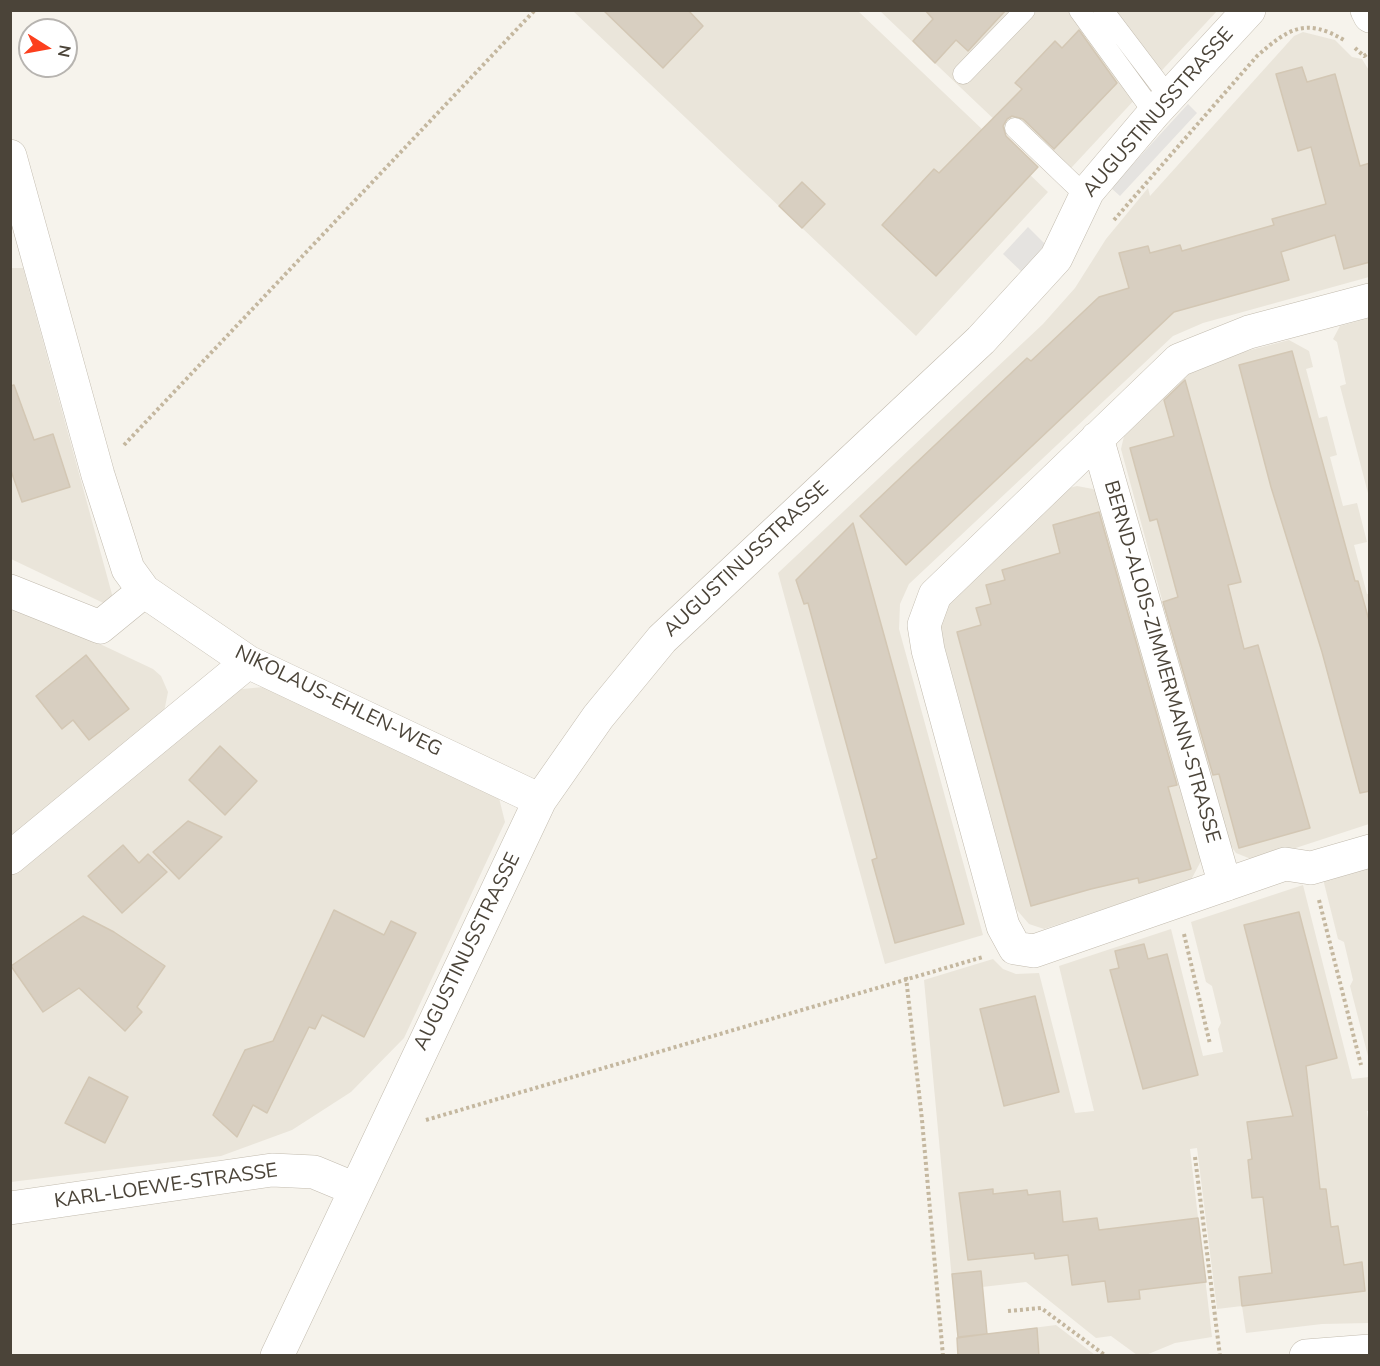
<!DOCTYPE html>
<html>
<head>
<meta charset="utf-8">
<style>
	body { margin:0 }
	#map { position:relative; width:1380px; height:1366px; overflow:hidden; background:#f6f3ec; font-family:"Nunito Sans",sans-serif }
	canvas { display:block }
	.frame { position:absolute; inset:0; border:12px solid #4b4439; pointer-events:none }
	.north { position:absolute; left:18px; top:18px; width:60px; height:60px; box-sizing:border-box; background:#fff; border:2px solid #b7b4b0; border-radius:50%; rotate:101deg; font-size:16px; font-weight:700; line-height:24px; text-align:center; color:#4b4439 }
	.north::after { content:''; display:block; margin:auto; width:21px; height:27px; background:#fc3f1d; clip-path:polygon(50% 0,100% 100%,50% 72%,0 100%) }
</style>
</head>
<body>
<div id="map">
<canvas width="1380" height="1366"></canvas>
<div class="frame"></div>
<div class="north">N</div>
</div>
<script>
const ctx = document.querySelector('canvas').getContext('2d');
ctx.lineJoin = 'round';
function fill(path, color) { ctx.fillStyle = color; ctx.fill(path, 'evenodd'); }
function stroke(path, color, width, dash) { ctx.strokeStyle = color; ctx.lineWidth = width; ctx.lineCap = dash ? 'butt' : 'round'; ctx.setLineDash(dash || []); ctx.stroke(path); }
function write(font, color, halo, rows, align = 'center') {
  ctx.font = font + ' "Nunito Sans",sans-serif'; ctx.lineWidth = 6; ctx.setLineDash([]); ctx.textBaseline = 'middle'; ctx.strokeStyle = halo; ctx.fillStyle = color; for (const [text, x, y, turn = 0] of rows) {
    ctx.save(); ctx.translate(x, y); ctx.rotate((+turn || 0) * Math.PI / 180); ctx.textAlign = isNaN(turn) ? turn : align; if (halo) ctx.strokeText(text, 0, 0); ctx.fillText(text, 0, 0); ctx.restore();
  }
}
const residential = new Path2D(`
	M 573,11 L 858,11 L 1048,192 L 916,336 Z
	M 880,11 L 1217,11 L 1059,181 Z
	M 1303,32 L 1335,40 L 1352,57 L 1362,59 L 1370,72 L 1369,277 L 1203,323 L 1173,336 L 909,584 L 900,604 L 899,629 L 983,935 L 885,964 L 778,573 L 1043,324 L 1075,288 L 1106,239 L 1148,188 L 1150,196 L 1294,36 Z
	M 10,268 L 23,268 L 116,609 L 11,559 Z
	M 1369,318 L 1370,318 L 1369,497 L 1340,386 L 1346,384 L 1337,342 L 1333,339 L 1340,326 Z
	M 1289,340 L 1309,351 L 1313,367 L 1306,369 L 1319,418 L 1327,416 L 1337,455 L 1330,457 L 1343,506 L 1357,503 L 1367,542 L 1354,545 L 1367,594 L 1369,594 L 1369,824 L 1262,859 L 1251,859 L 1236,853 L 1228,842 L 1121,449 L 1124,436 L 1190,372 L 1220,358 Z
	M 1077,486 L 1093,489 L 1100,494 L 1202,859 L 1191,880 L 1044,929 L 1029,924 L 1016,909 L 939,626 L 943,605 L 1069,488 Z
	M 11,602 L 153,669 L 161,676 L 168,692 L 164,712 L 11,840 Z
	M 274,686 L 498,794 L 505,822 L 404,1038 L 351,1092 L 292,1130 L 221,1156 L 11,1182 L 10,874 L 232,690 Z
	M 1369,865 L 1369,1060 L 1350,986 L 1353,980 L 1344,942 L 1338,939 L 1323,879 Z
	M 1303,885 L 1352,1079 L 1369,1077 L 1369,1111 L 1367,1111 L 1370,1136 L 1369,1323 L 1322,1324 L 1246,1333 L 1242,1306 L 1217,1309 L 1197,1148 L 1190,1149 L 1212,1337 L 1175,1343 L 1146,1355 L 1137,1355 L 1111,1336 L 1096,1338 L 1026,1282 L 982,1287 L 986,1334 L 1056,1325 L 1095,1355 L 959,1355 L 924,980 L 993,959 L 1003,969 L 1016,974 L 1039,973 L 1075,1113 L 1094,1111 L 1059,966 L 1171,929 L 1203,1056 L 1223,1052 L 1218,1029 L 1221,1023 L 1212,986 L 1206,982 L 1191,922 Z`);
const parking = new Path2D(`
	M 1188,104 L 1197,113 L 1120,196 L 1111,188 Z
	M 1028,227 L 1045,244 L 1023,273 L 1003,254 Z`);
const building = new Path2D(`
	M 603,10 L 688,10 L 703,26 L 663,68 Z
	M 925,10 L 1006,10 L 968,51 L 956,40 L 935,63 L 913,41 L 933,19 Z
	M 1079,30 L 1117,83 L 1054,149 L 1023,119 L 1012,116 L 1007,119 L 1003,126 L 1006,136 L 1038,167 L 936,276 L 882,225 L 934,169 L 939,173 L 1022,89 L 1015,83 L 1055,41 L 1062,48 Z
	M 1302,67 L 1307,82 L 1335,74 L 1360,166 L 1370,163 L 1370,262 L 1344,269 L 1335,235 L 1281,252 L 1289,280 L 1174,312 L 906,565 L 860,516 L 1027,358 L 1031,361 L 1099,297 L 1129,288 L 1119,253 L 1148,246 L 1150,253 L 1180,245 L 1182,251 L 1274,225 L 1272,219 L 1326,204 L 1311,147 L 1298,151 L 1276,74 Z
	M 802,182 L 825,204 L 802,228 L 779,206 Z
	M 1292,351 L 1355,581 L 1358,581 L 1370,624 L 1370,791 L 1360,793 L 1322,652 L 1271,487 L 1239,365 Z
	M 1185,380 L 1241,582 L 1228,585 L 1244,649 L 1258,645 L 1310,828 L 1239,848 L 1219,774 L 1213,775 L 1163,602 L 1178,597 L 1157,519 L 1150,521 L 1130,448 L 1174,436 L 1164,400 Z
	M 14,385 L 34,440 L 53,434 L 70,487 L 22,502 L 10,468 L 10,386 Z
	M 1099,512 L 1177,785 L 1168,787 L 1191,869 L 1139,883 L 1138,878 L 1091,889 L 1031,906 L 957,632 L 981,625 L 976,608 L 991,604 L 986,585 L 1005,580 L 1002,570 L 1060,553 L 1053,525 Z
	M 853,523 L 964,924 L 895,943 L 872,860 L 877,858 L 863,805 L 808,603 L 804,604 L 796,580 Z
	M 86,655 L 129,709 L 89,740 L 73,720 L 62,729 L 36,696 Z
	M 220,746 L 257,781 L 225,815 L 189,780 Z
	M 188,821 L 222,837 L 179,879 L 153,852 Z
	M 123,845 L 139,863 L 148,854 L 167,872 L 122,913 L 88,876 Z
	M 334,910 L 384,935 L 391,921 L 416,933 L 364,1037 L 322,1015 L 315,1029 L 309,1027 L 267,1113 L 253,1105 L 237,1137 L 213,1115 L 245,1050 L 273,1041 Z
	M 1299,912 L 1337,1058 L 1306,1066 L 1320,1189 L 1326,1189 L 1331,1227 L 1338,1226 L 1344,1265 L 1362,1262 L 1365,1291 L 1242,1306 L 1239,1277 L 1272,1273 L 1263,1197 L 1252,1198 L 1248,1160 L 1252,1159 L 1247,1122 L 1293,1116 L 1244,925 Z
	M 83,916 L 114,932 L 165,966 L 137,1007 L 142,1012 L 125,1031 L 79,988 L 43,1012 L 11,966 Z
	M 1144,944 L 1148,959 L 1167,954 L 1198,1075 L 1143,1089 L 1110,970 L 1119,968 L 1115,951 Z
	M 1035,996 L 1059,1092 L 1004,1106 L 980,1009 Z
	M 89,1077 L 128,1097 L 105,1143 L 65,1123 Z
	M 993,1189 L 993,1194 L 1027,1190 L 1028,1195 L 1060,1191 L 1063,1222 L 1097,1218 L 1099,1230 L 1198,1218 L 1206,1282 L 1139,1290 L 1140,1299 L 1108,1302 L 1105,1281 L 1072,1285 L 1068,1255 L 1035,1259 L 1034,1253 L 968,1260 L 959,1193 Z
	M 981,1271 L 987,1334 L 1037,1328 L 1039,1356 L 958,1356 L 957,1338 L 986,1334 L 958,1337 L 952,1274 Z`);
const path = new Path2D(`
	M 1355,48 L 1364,56 L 1370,52
	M 1114,220 L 1257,56 C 1288,29 1305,17 1344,40
	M 124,445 L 535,10
	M 1319,900 L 1361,1065
	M 1184,934 L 1210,1044
	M 906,977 L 922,1120 L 943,1356
	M 426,1120 L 983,957
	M 1195,1157 L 1220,1356
	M 1008,1311 L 1041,1308 L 1106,1356`);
const lane = new Path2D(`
	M 1079,10 L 1154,113
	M 1103,10 L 1169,97
	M 963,74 L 1025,10
	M 1015,128 L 1086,196`);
const street = new Path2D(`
	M 1367,10 L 1370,16
	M 10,156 L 98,475 L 128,569 L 144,591 L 248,662 L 540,800
	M 1370,300 L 1249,332 L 1179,360 L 935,595 L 924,625 L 928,650 L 1003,926 L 1015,948 L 1034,951 L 1285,864 L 1311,868 L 1370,851
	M 1097,438 L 1225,885
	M 10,591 L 100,627 L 144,591
	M 10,858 L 248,662
	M 10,1208 L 272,1170 L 314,1172 L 355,1189
	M 277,1356 L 540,800 L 598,717 L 662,639 L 981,340 L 1056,258 L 1088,191 L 1154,113 L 1249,10
	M 1306,1356 L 1370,1351`);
const streetNames = [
	["AUGUSTINUSSTRASSE",1159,113,-49],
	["AUGUSTINUSSTRASSE",747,560,-43],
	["BERND-ALOIS-ZIMMERMANN-STRASSE",1161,662,74],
	["NIKOLAUS-EHLEN-WEG",338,702,26],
	["AUGUSTINUSSTRASSE",468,952,-64],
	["KARL-LOEWE-STRASSE",166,1187,-8]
];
fill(residential, '#eae5da');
fill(parking, '#e5e3e0');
fill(building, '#d8cfc1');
stroke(building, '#d3c7b4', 1.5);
stroke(lane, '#c2bbae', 21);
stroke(street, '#c2bbae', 34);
stroke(path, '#c4b79f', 4, [3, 3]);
stroke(lane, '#fff', 20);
stroke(street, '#fff', 33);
write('20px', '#4b4439', '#fff', streetNames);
</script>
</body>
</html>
